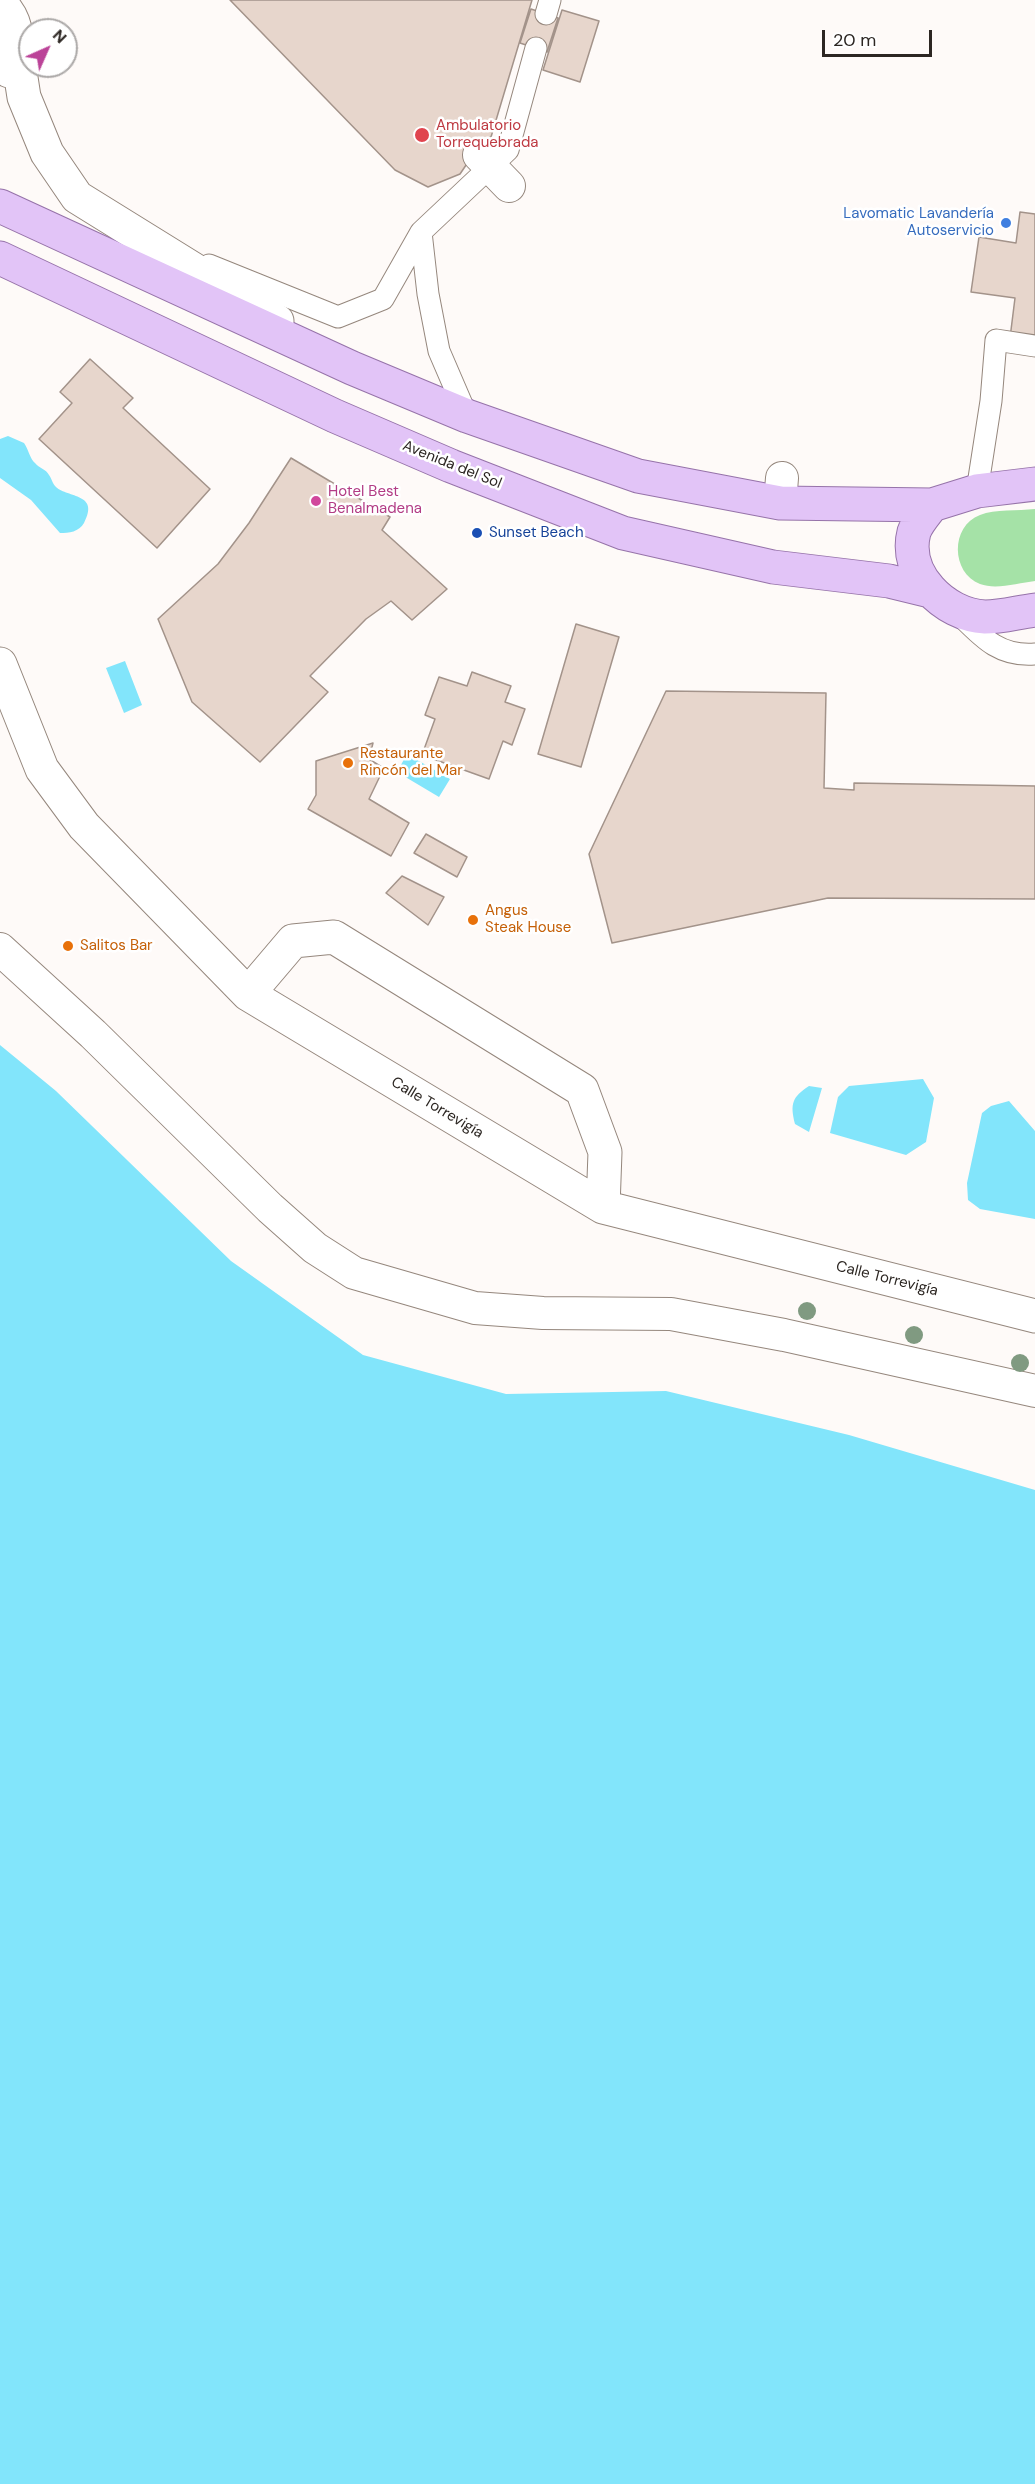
<!DOCTYPE html>
<html>
<head>
<meta charset="utf-8">
<style>
	body { margin:0 }
	#map { position:relative; width:1035px; height:2484px; overflow:hidden; background:#fefaf8; font-family:"DM Sans",sans-serif }
	canvas { display:block }
	.north { position:absolute; left:18px; top:18px; width:60px; height:60px; box-sizing:border-box; background:#fff; border:2px solid #aba8a7; border-radius:50%; rotate:45deg; font-size:16px; font-weight:700; line-height:24px; text-align:center; color:#2c2622 }
	.north::after { content:''; display:block; margin:auto; width:21px; height:27px; background:#bb4398; clip-path:polygon(50% 0,100% 100%,50% 72%,0 100%) }
	.scale { position:absolute; left:822px; top:30px; width:110px; height:27px; box-sizing:border-box; border:3px solid #2c2622; border-top:0; padding-left:8px; font-size:18px; line-height:21px; white-space:nowrap; color:#2c2622; -webkit-text-stroke:4px #fff; paint-order:stroke }
</style>
</head>
<body>
<div id="map">
<canvas width="1035" height="2484"></canvas>
<div class="north">N</div>
<div class="scale">20 m</div>
</div>
<script>
const ctx = document.querySelector('canvas').getContext('2d');
ctx.lineJoin = 'round';
function fill(path, color) { ctx.fillStyle = color; ctx.fill(path, 'evenodd'); }
function stroke(path, color, width, dash) { ctx.strokeStyle = color; ctx.lineWidth = width; ctx.lineCap = dash ? 'butt' : 'round'; ctx.setLineDash(dash || []); ctx.stroke(path); }
function write(font, color, halo, rows, align = 'center') {
  ctx.font = font + ' "DM Sans",sans-serif'; ctx.lineWidth = 5; ctx.setLineDash([]); ctx.textBaseline = 'middle'; ctx.strokeStyle = halo; ctx.fillStyle = color; for (const [text, x, y, turn = 0] of rows) {
    ctx.save(); ctx.translate(x, y); ctx.rotate((+turn || 0) * Math.PI / 180); ctx.textAlign = isNaN(turn) ? turn : align; if (halo) ctx.strokeText(text, 0, 0); ctx.fillText(text, 0, 0); ctx.restore();
  }
}
const green = new Path2D(`
	M 1035,509 L 1035,581 C 1018,583 996,590 980,584 C 951,573 950,526 980,515 C 995,509 1018,511 1035,509 Z`);
const water = new Path2D(`
	M 8,436 L 24,443 C 28,448 30,459 35,463 C 39,468 46,469 49,475 C 52,479 52,483 56,487 C 68,498 100,493 84,523 C 79,532 69,533 60,533 L 31,500 L 0,478 L 0,439 Z
	M 125,661 L 142,705 L 124,713 L 106,668 Z
	M 407,754 L 450,779 L 439,797 L 397,772 Z
	M 0,1045 L 56,1091 L 231,1261 L 363,1355 L 506,1394 L 666,1391 L 849,1435 L 1035,1490 L 1035,2484 L 0,2484 Z
	M 923,1079 L 934,1098 L 926,1142 L 906,1155 L 830,1133 L 838,1097 L 849,1086 Z
	M 809,1086 L 822,1088 L 809,1132 L 795,1124 C 790,1104 792,1097 809,1086 Z
	M 1009,1101 L 1035,1131 L 1035,1219 L 980,1209 L 968,1200 L 967,1183 L 982,1113 L 991,1106 Z`);
const building = new Path2D(`
	M 230,0 L 532,0 L 491,137 L 483,140 L 460,174 L 428,187 L 395,170 Z
	M 531,9 L 558,18 L 547,52 L 520,43 Z
	M 562,10 L 599,21 L 580,82 L 543,70 Z
	M 1020,212 L 1035,214 L 1035,342 L 1010,338 L 1015,298 L 971,292 L 979,237 L 1016,243 Z
	M 90,359 L 133,398 L 123,408 L 210,489 L 157,548 L 39,439 L 72,403 L 60,392 Z
	M 291,458 L 390,517 L 382,530 L 447,589 L 412,620 L 391,601 L 366,619 L 310,676 L 328,692 L 260,762 L 192,702 L 158,619 L 218,564 L 249,523 Z
	M 576,624 L 619,637 L 581,767 L 538,754 Z
	M 472,672 L 511,686 L 505,702 L 525,709 L 512,745 L 503,741 L 489,779 L 422,755 L 435,719 L 425,715 L 439,677 L 467,686 Z
	M 666,691 L 826,693 L 824,788 L 854,790 L 854,783 L 1035,786 L 1035,899 L 828,898 L 612,943 L 589,854 Z
	M 373,743 L 369,759 L 388,771 L 385,776 L 381,774 L 369,799 L 409,823 L 391,856 L 308,809 L 316,795 L 316,761 Z
	M 426,834 L 467,857 L 457,877 L 414,853 Z
	M 402,876 L 444,897 L 428,925 L 386,893 Z`);
const service = new Path2D(`
	M 546,14 L 550,0
	M 421,232 L 508,150 L 536,48
	M 209,265 L 338,317 L 383,299 L 421,232 L 428,294 L 439,351 L 467,416
	M 977,491 L 991,401 L 996,340 L 1035,346
	M 957,612 C 981,636 998,657 1035,654`);
const pedestrian = new Path2D(`
	M 479,155 L 509,186
	M 780,503 L 782,478
	M 0,949 L 93,1034 L 270,1208 L 315,1248 L 354,1273 L 475,1308 L 543,1313 L 671,1314 L 784,1335 L 1035,1391`);
const minor = new Path2D(`
	M 0,3 C 19,21 21,49 9,71
	M 17,52 L 24,97 L 47,153 L 77,197 L 277,321
	M 0,664 L 42,769 L 84,826 L 248,994 L 603,1207 L 1035,1316
	M 248,994 L 293,941 L 334,937 L 582,1090 L 605,1152 L 603,1207`);
const primary = new Path2D(`
	M 0,206 L 352,368 L 467,416 L 638,476 L 780,503 L 932,505 L 977,491 L 1035,484
	M 0,258 L 335,416 L 451,466 L 623,533 L 773,567 L 889,581 L 930,591
	M 932,505 C 926,513 917,523 914,532 C 903,574 944,615 985,617 C 1001,617 1019,612 1035,610`);
const trees = [
	[807,1311],
	[914,1335],
	[1020,1363]
];
const markers = [
	[422,135,8,"#e0444e"],
	[1006,223,6,"#3f7fe0"],
	[316,501,6,"#d1479c"],
	[477,533,6,"#1a4fb4"],
	[348,763,6,"#e8710a"],
	[473,920,6,"#e8710a"],
	[68,946,6,"#e8710a"]
];
const healthNames = [
	["Ambulatorio",436,126],
	["Torrequebrada",436,143]
];
const shopNames = [
	["Lavomatic Lavandería",994,214],
	["Autoservicio",994,231]
];
const streetNames = [
	["Avenida del Sol",452,465,22],
	["Calle Torrevigía",437,1108,31],
	["Calle Torrevigía",887,1279,14]
];
const hotelNames = [
	["Hotel Best",328,492],
	["Benalmadena",328,509]
];
const transitNames = [
	["Sunset Beach",489,533]
];
const foodNames = [
	["Restaurante",360,754],
	["Rincón del Mar",360,771],
	["Angus",485,911],
	["Steak House",485,928],
	["Salitos Bar",80,946]
];
fill(green, '#a5e2a7');
fill(water, '#82e5fb');
fill(building, '#e7d6cc');
stroke(building, '#a3938a', 1.5);
stroke(service, '#95877d', 23);
stroke(pedestrian, '#95877d', 34);
stroke(minor, '#95877d', 35);
stroke(primary, '#9673a9', 35);
stroke(service, '#fff', 21);
stroke(pedestrian, '#fff', 32);
stroke(minor, '#fff', 33);
stroke(primary, '#e2c4f7', 33);
ctx.fillStyle = '#809a81';
for (const [x, y] of trees) { ctx.beginPath(); ctx.arc(x, y, 9, 0, 2 * Math.PI); ctx.fill(); }
for (const [x, y, r, color] of markers) { const dot = new Path2D(); dot.arc(x, y, r, 0, 2 * Math.PI); ctx.fillStyle = color; ctx.fill(dot); stroke(dot, '#fff', 2); }
write('15px', '#be3a42', '#fff', healthNames, 'left');
write('15px', '#366cbe', '#fff', shopNames, 'right');
write('15px', '#2c2622', '#fff', streetNames);
write('15px', '#b23c85', '#fff', hotelNames, 'left');
write('15px', '#164399', '#fff', transitNames, 'left');
write('15px', '#c56008', '#fff', foodNames, 'left');
</script>
</body>
</html>
